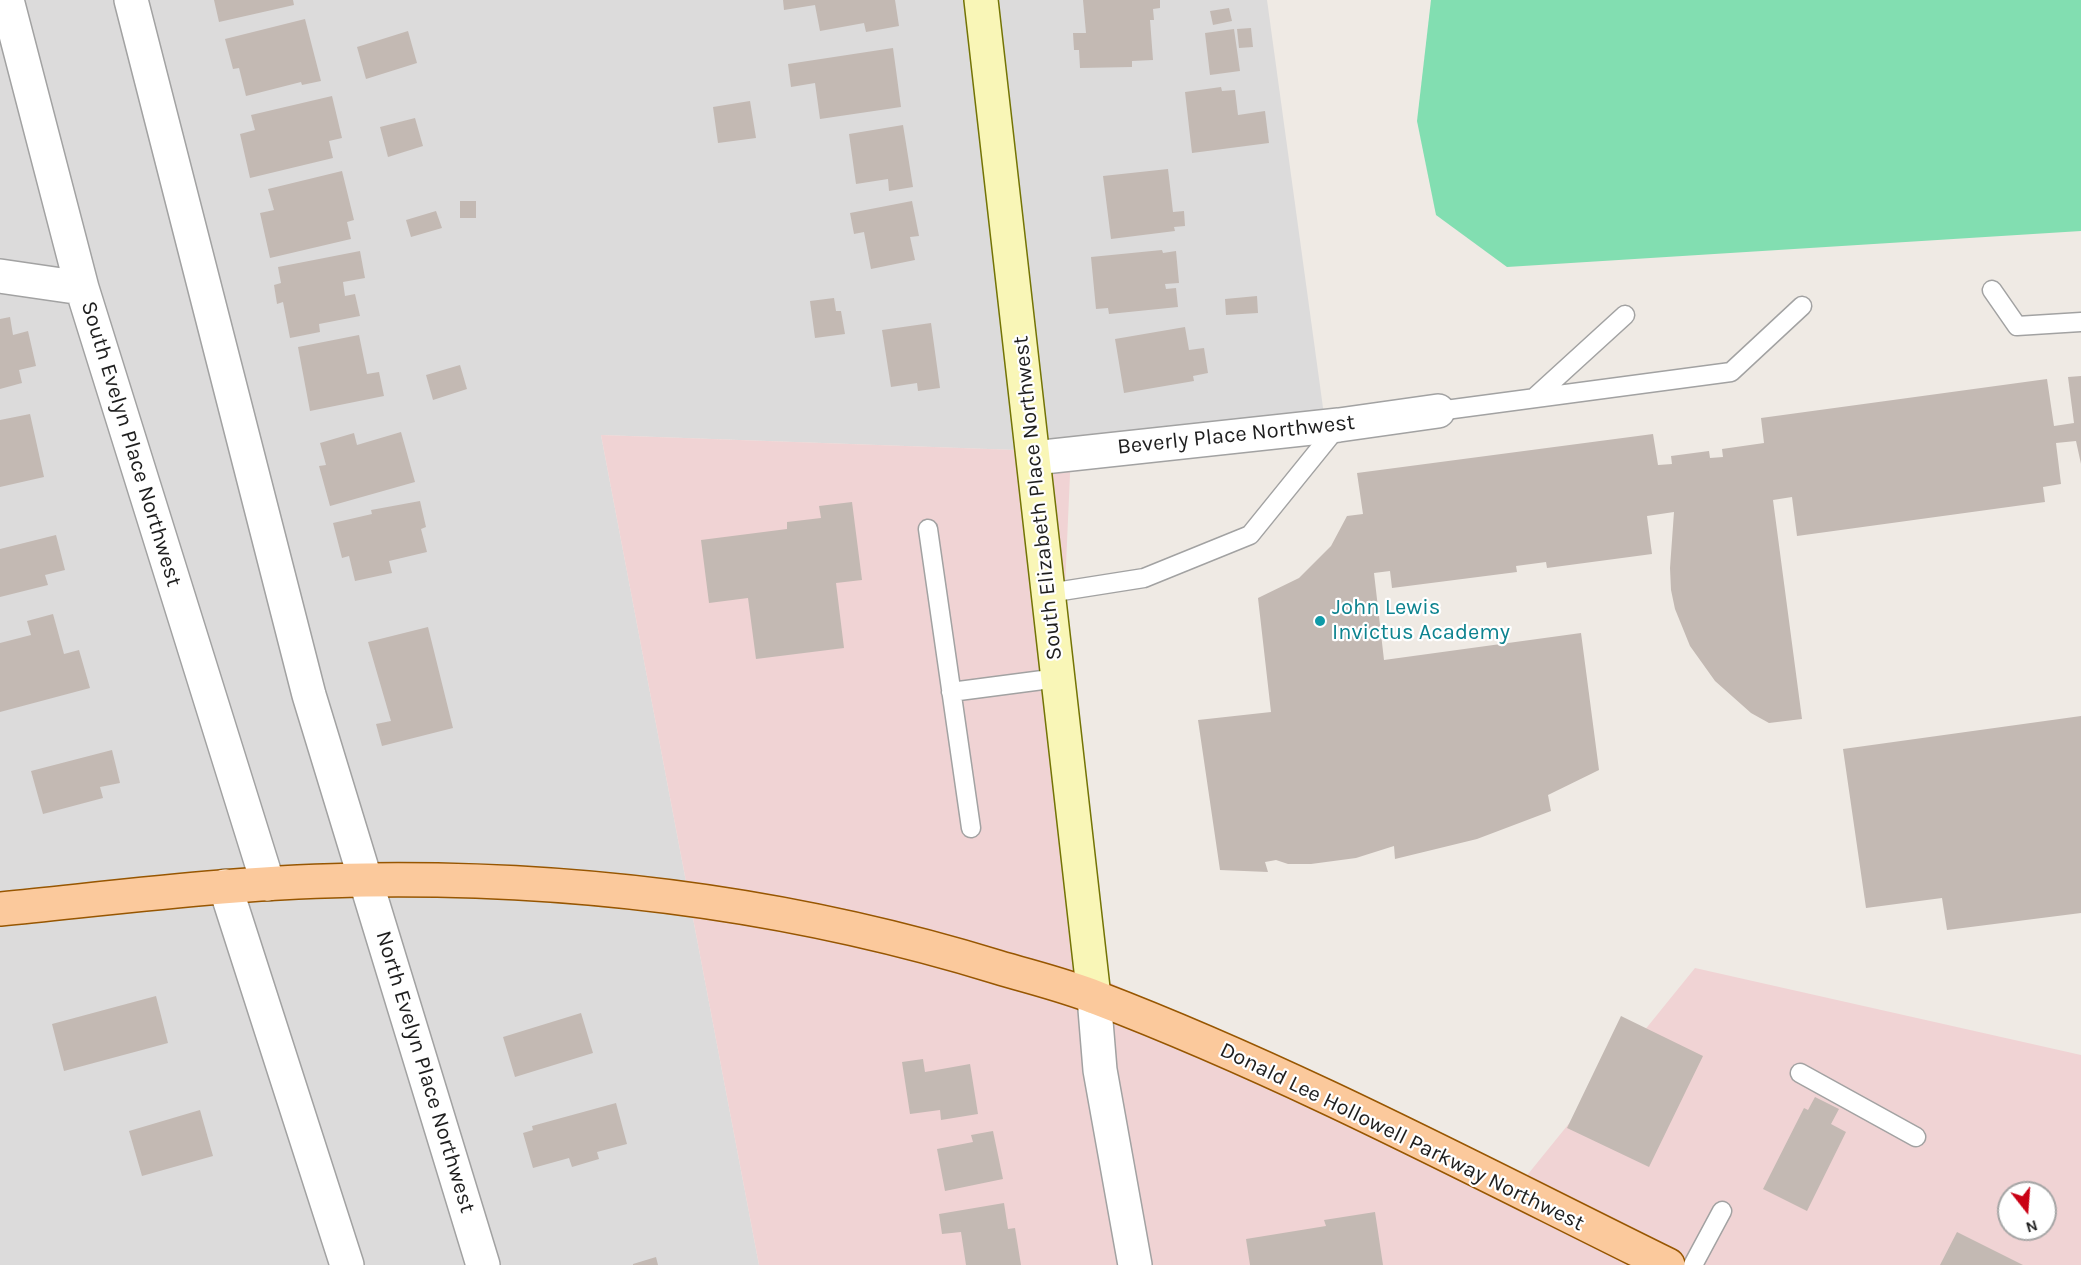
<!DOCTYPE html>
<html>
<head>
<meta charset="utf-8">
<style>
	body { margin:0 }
	#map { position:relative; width:2081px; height:1265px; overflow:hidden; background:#efeae4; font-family:Karla,sans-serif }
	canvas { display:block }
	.north { position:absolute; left:1997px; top:1181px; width:60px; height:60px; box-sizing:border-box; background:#fff; border:2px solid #a5a5a5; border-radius:50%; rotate:163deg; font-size:16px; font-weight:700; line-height:24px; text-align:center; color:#1e1e1e }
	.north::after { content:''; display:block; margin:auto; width:21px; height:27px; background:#ca0115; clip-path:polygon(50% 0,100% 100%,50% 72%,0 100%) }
</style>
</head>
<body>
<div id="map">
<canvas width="2081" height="1265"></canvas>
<div class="north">N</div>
</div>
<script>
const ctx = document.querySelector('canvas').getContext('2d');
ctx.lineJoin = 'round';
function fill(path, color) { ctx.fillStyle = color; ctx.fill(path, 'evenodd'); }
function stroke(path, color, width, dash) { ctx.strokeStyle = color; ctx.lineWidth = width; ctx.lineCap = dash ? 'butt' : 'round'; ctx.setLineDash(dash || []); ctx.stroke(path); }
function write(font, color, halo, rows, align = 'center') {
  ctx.font = font + ' Karla,sans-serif'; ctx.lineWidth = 4.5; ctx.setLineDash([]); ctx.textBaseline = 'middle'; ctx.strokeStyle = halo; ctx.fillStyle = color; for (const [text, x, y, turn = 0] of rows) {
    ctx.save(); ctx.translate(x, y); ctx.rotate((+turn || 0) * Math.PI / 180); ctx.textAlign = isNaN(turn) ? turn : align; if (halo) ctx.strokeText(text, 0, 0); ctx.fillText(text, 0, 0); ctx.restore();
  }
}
const residential = new Path2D(`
	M 0,0 L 1267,0 L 1324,415 L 1071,452 L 601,435 L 759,1265 L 0,1265 Z`);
const commercial = new Path2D(`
	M 601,435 L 1071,452 L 1061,678 L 1090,973 L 1375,1107 L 1520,1184 L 1695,968 L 2081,1055 L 2081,1265 L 759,1265 ZM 2009,1193 L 2045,1193 L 2045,1229 L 2009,1229 Z`);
const pitch = new Path2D(`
	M 1431,0 L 2081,0 L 2081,231 L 1507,267 L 1436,215 L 1417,121 Z`);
const building = new Path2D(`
	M 214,0 L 293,0 L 294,5 L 219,22 Z
	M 783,0 L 895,0 L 899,26 L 866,32 L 864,23 L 820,31 L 815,5 L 784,10 Z
	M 1083,0 L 1160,0 L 1160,8 L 1153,9 L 1154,20 L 1150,20 L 1153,60 L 1132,61 L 1132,67 L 1080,68 L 1079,50 L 1074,50 L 1073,33 L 1086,33 Z
	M 1229,8 L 1232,21 L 1213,25 L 1210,11 Z
	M 305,19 L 321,81 L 302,85 L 301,82 L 246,96 L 239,68 L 233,69 L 225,39 Z
	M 1251,28 L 1253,47 L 1239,48 L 1237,29 Z
	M 1234,29 L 1240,71 L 1210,75 L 1205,33 Z
	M 408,31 L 417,63 L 366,79 L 357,47 Z
	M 893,48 L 901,107 L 820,119 L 815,83 L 791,87 L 788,64 Z
	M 1221,87 L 1222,91 L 1235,90 L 1238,115 L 1265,111 L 1269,143 L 1192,153 L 1185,92 Z
	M 332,96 L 342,138 L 329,141 L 333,158 L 250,178 L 240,134 L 255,130 L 251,115 Z
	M 750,101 L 756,138 L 718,143 L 713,107 Z
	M 415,118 L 423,146 L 388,157 L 380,127 Z
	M 903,125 L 913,187 L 889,191 L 888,179 L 856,184 L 849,134 Z
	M 1168,169 L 1173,212 L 1184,211 L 1185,226 L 1174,227 L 1175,231 L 1111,239 L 1103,176 Z
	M 342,171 L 354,220 L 347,222 L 351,239 L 270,258 L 260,213 L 274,210 L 268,189 Z
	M 460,201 L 476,201 L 476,218 L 460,218 Z
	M 912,201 L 919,236 L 910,237 L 915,260 L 871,269 L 864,232 L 854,234 L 850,213 Z
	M 436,211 L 442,228 L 411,237 L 406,220 Z
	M 1162,250 L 1163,253 L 1176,251 L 1179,283 L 1165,284 L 1166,289 L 1176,288 L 1178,307 L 1109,314 L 1108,308 L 1096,309 L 1091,257 Z
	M 360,251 L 365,278 L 343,282 L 345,296 L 355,294 L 360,316 L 319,324 L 320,332 L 290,338 L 283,302 L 277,304 L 274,285 L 281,283 L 278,267 Z
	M 1257,296 L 1258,313 L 1226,315 L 1225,299 Z
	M 834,298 L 836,311 L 841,311 L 845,334 L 815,338 L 810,301 Z
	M 10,317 L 13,335 L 28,331 L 36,366 L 19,370 L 22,383 L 0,389 L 0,319 Z
	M 931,323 L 940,388 L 918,391 L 917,383 L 891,387 L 882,330 Z
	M 1185,327 L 1189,350 L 1204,348 L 1208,373 L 1193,376 L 1194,381 L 1124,393 L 1115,339 Z
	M 359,335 L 367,374 L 379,372 L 384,396 L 310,411 L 298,347 Z
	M 460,365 L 467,389 L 433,400 L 426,375 Z
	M 2081,376 L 2081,464 L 2076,441 L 2056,443 L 2061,484 L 2043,487 L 2045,502 L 1797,536 L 1792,497 L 1773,500 L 1802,719 L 1769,723 L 1751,713 L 1715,681 L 1690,646 L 1675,609 L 1671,590 L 1670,568 L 1674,512 L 1647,516 L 1652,554 L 1547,568 L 1546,562 L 1516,566 L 1517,572 L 1392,588 L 1390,571 L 1374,573 L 1384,660 L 1581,633 L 1599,770 L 1548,795 L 1551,811 L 1477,839 L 1395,859 L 1394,846 L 1356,858 L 1311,864 L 1288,864 L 1276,860 L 1265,862 L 1268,872 L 1220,870 L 1198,720 L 1271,712 L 1258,598 L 1299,578 L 1331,546 L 1347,516 L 1363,514 L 1357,473 L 1653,434 L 1658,465 L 1672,464 L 1671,456 L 1709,451 L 1710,458 L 1723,457 L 1722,449 L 1764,443 L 1761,418 L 2047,379 L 2054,426 L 2074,423 L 2068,377 Z
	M 30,414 L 44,477 L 0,487 L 0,420 Z
	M 401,432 L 415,482 L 330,506 L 319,466 L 326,465 L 320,443 L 354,433 L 357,445 Z
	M 420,501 L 426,527 L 421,529 L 427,552 L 389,561 L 392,573 L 355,581 L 349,556 L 342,558 L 333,523 L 372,514 L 371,510 Z
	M 852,502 L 862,580 L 836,583 L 844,648 L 756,659 L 748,598 L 709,603 L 701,540 L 787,529 L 787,522 L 821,518 L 819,506 Z
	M 56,535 L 65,570 L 45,575 L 48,585 L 0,597 L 0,549 Z
	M 53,614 L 64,654 L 79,650 L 90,688 L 0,712 L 0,643 L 31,635 L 27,621 Z
	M 428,627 L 453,728 L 382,746 L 376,724 L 391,721 L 368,642 Z
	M 2081,716 L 2081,913 L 1947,930 L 1942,898 L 1866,908 L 1843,749 Z
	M 112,750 L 120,783 L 100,787 L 103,798 L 43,814 L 31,771 Z
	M 156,996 L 168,1043 L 64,1071 L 52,1024 Z
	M 581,1013 L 593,1053 L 515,1077 L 503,1037 Z
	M 1621,1016 L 1703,1056 L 1649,1167 L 1567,1128 Z
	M 923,1059 L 925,1072 L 970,1064 L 978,1114 L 941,1120 L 940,1110 L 910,1114 L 902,1062 Z
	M 1815,1097 L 1839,1109 L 1831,1124 L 1846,1132 L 1807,1211 L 1763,1189 L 1804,1108 L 1808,1110 Z
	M 616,1103 L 627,1144 L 597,1152 L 599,1159 L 572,1167 L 569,1158 L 533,1168 L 523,1133 L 533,1130 L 532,1126 Z
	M 200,1110 L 213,1156 L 142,1176 L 129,1131 Z
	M 993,1131 L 1003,1179 L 945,1191 L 937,1149 L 973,1142 L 971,1135 Z
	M 1004,1203 L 1008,1229 L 1015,1228 L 1021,1265 L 966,1265 L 961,1232 L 942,1234 L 939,1214 Z
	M 1375,1212 L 1383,1265 L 1250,1265 L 1246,1239 L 1326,1226 L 1324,1220 Z
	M 1957,1232 L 2023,1265 L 1940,1265 Z
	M 656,1257 L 658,1265 L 633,1265 L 633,1264 Z`);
const lane = new Path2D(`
	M 1992,290 L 2017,326 L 2081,322
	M 1534,398 L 1625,315
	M 1438,411 L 1731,372 L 1802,306
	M 928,529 L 971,828
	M 1049,593 L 1144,578 L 1250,535 L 1339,425
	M 951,692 L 1058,678
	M 1800,1073 L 1916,1137
	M 1693,1265 L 1722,1211`);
const street = new Path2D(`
	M 7,0 L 82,288 L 268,884
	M 131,0 L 309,695 L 483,1265
	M 0,276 L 82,288
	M 1034,458 L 1339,425 L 1438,411
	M 225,886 L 347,1265
	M 1094,997 L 1100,1070 L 1135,1265`);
const secondary = new Path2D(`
	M 981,0 L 1094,997`);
const primary = new Path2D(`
	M 0,909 C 122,897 244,881 366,880 C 580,877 792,904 997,967 C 1030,977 1064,985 1097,998 C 1293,1073 1479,1172 1668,1265`);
const markers = [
	[1320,621,6,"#0f9aa8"]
];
const streetNames = [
	["Beverly Place Northwest",1236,435,-6],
	["South Evelyn Place Northwest",131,444,73],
	["South Elizabeth Place Northwest",1038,498,-96],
	["North Evelyn Place Northwest",425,1072,73],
	["Donald Lee Hollowell Parkway Northwest",1402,1137,26]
];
const cultureNames = [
	["John Lewis",1332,608],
	["Invictus Academy",1332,633]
];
fill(residential, '#dcdbdb');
fill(commercial, '#f0d3d4');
fill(pitch, '#82deb1');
fill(building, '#c3b9b3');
stroke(lane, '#a2a2a2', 21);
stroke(street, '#a2a2a2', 36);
stroke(secondary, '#737405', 36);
stroke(primary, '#975601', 36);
stroke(lane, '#fff', 18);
stroke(street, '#fff', 33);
stroke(secondary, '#f9f6b7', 33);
stroke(primary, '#fbc99c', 33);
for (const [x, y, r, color] of markers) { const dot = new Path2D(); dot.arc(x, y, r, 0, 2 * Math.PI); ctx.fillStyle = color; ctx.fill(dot); stroke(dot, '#fff', 2); }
write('22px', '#1e1e1e', '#fff', streetNames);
write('22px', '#0d838f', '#fff', cultureNames, 'left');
</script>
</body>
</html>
